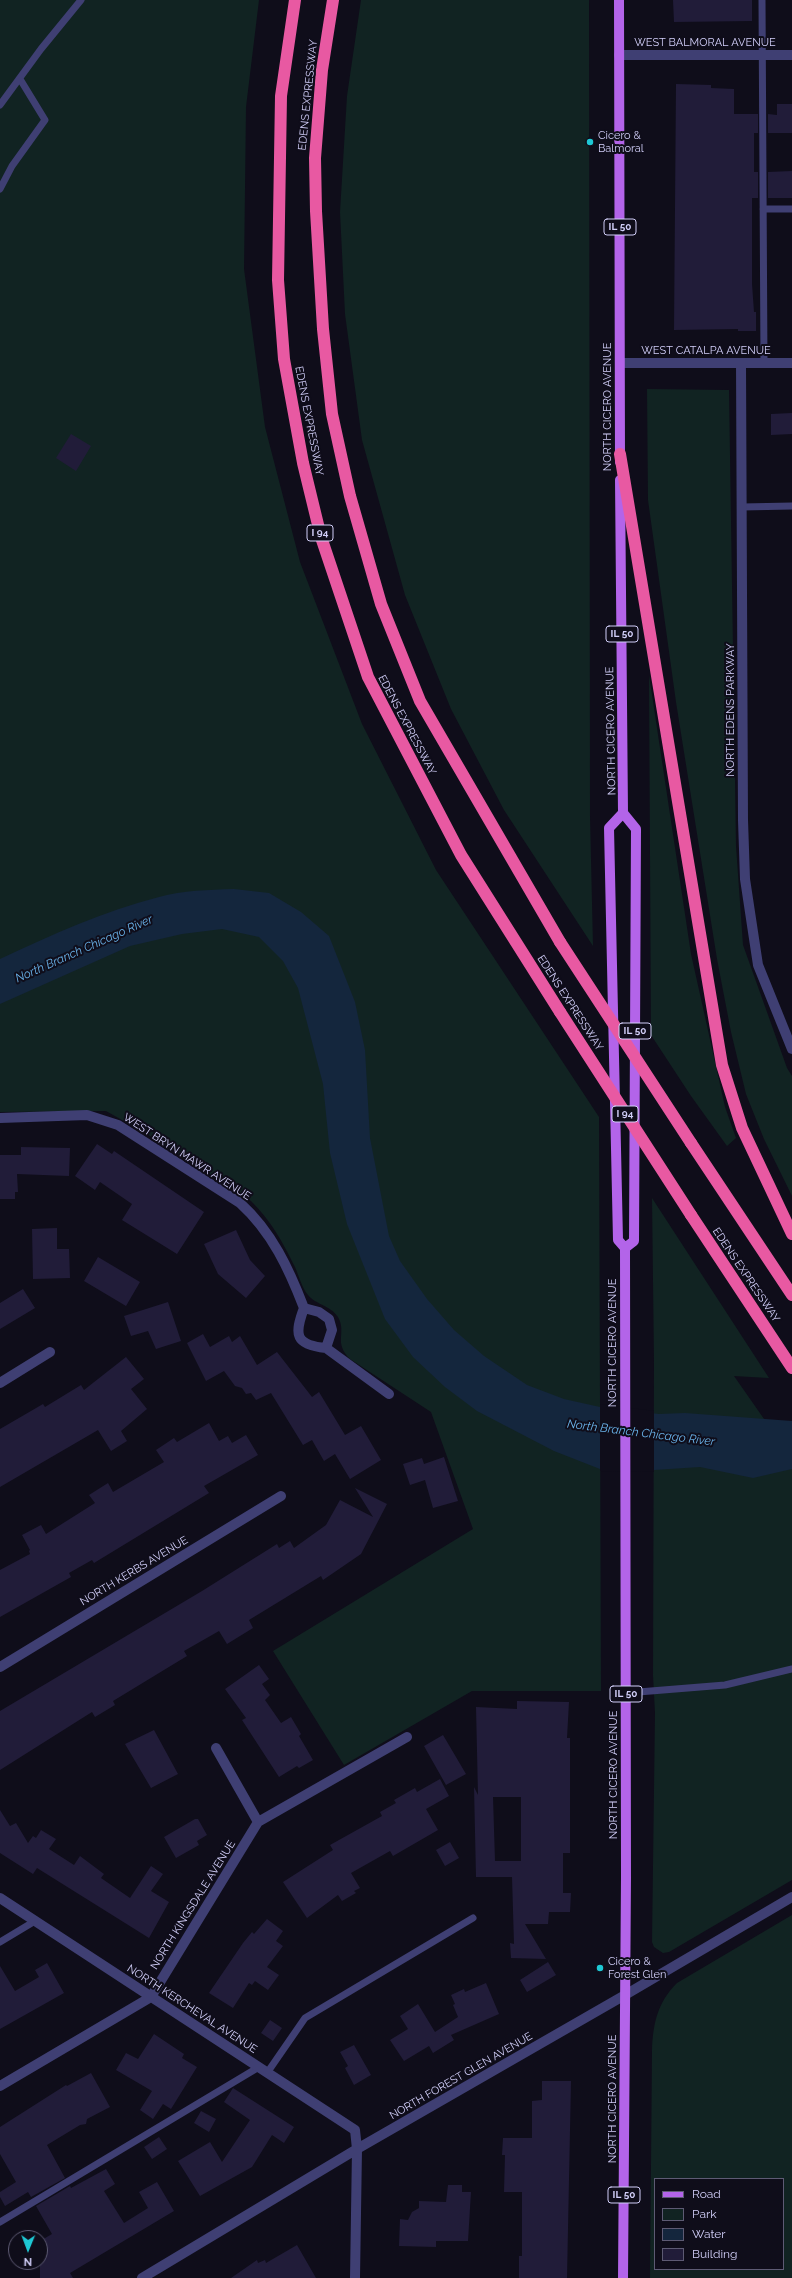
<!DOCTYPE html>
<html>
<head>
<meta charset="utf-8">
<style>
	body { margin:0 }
	#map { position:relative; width:792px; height:2278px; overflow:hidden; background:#0f0d1a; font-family:Raleway,sans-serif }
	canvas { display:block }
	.legend { position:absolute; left:654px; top:2178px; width:130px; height:92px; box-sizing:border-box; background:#0f0d1a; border:1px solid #5d5a73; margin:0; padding:5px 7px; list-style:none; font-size:12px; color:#d1cef8 }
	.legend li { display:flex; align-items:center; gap:8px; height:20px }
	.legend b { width:20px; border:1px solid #5d5a73 }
	.north { position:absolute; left:8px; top:2230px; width:40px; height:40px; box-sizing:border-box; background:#0f0d1a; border:1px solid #5d5a73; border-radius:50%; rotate:181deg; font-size:11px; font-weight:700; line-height:16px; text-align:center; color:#d1cef8 }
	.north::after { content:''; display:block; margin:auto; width:14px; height:18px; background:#1ec8d4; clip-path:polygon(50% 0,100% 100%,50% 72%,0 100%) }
</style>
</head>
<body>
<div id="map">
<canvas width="792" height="2278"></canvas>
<ul class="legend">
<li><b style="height:5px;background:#b364e9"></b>Road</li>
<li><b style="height:11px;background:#112322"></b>Park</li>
<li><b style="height:11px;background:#14263d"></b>Water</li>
<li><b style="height:11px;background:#211c39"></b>Building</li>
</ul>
<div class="north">N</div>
</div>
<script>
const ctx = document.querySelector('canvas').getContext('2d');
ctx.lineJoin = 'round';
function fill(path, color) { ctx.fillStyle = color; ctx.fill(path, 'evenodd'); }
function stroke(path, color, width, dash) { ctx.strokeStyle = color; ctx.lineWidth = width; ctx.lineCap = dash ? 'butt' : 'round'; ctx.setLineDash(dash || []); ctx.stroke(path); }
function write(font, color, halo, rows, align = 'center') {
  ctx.font = font + ' Raleway,sans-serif'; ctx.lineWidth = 4; ctx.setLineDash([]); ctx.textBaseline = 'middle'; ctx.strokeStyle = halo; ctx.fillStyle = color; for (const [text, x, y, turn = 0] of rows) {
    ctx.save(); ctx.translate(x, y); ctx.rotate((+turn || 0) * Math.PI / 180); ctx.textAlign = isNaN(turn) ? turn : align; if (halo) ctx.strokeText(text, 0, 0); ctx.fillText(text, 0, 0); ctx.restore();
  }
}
const green = new Path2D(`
	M 0,0 L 259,0 L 246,107 L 244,269 L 265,427 L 300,562 L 362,724 L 436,870 L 599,1117 L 601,1691 L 472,1691 L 344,1765 L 273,1651 L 473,1529 L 431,1412 L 350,1359 C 333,1342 347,1333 338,1317 C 330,1305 316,1305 308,1295 C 302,1288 299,1276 295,1267 C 282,1241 272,1222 251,1201 L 147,1134 L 106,1111 L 0,1112 Z
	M 361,0 L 589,0 L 590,816 L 593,946 L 504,810 L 451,709 L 405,595 L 362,440 L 345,314 L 340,212 L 347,96 Z
	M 647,389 L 729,390 L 736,846 L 743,945 L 787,1068 L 792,1076 L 792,1196 L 764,1139 L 746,1094 L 731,1032 L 717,959 L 676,702 L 648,500 Z
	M 649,675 L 691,954 L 725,1107 L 736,1138 L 727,1146 L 691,1096 L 651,1035 Z
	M 652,1198 L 769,1378 L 734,1376 L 792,1459 L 792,1880 L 669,1952 L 663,1953 L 654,1947 L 652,1942 L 655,1713 L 653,1675 L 654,1362 Z
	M 792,1915 L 792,2278 L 650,2278 L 652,2051 C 653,2024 657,2003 677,1983 ZM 655,2179 L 783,2179 L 783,2269 L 655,2269 Z`);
const water = new Path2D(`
	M 234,889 L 269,893 L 301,912 L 329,936 L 355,1002 L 365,1050 L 370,1138 L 389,1236 L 400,1261 L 427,1299 L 454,1330 L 484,1356 L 527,1385 L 564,1399 L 600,1407 L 659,1414 L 685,1413 L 792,1421 L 792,1469 L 753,1478 L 700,1467 L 654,1470 L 600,1469 L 554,1451 L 477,1411 L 445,1387 L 413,1357 L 385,1319 L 347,1224 L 330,1153 L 323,1084 L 298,988 L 283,961 L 259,937 L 222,929 L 182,934 L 130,946 L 0,1004 L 0,959 C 51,935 104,911 159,897 C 183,890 209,890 234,889 Z`);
const pier = new Path2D(`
	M 600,1404 L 654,1411 L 654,1472 L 600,1471 Z`);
const building = new Path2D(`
	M 673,0 L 752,0 L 752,21 L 674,22 Z
	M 676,84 L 711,85 L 711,88 L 734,89 L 734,114 L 758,114 L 758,133 L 754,133 L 754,172 L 758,172 L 758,198 L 752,198 L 752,284 L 754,312 L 756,312 L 756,331 L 738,331 L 738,329 L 674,330 Z
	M 777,104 L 792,104 L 792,133 L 768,133 L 768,114 L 777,115 Z
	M 792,171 L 792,198 L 768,198 L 768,172 Z
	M 792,413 L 792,434 L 771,435 L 771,414 Z
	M 71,434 L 91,446 L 76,471 L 56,458 Z
	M 97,1144 L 112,1154 L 114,1151 L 204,1212 L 177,1254 L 122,1220 L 132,1204 L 100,1182 L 95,1190 L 75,1176 Z
	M 21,1147 L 70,1148 L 69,1176 L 17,1174 L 18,1192 L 15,1192 L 15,1199 L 0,1199 L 0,1155 L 21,1155 Z
	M 57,1228 L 57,1249 L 69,1249 L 70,1278 L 33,1279 L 32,1229 Z
	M 236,1230 L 250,1260 L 265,1276 L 246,1298 L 218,1274 L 204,1244 Z
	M 98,1257 L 140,1282 L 126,1306 L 84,1281 Z
	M 23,1289 L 35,1308 L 0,1329 L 0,1303 Z
	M 168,1302 L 181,1341 L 156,1349 L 148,1331 L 131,1336 L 124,1316 Z
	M 203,1334 L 210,1347 L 229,1336 L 232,1342 L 240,1336 L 257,1365 L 277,1352 L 312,1397 L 319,1392 L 345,1435 L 361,1426 L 381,1460 L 350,1479 L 335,1454 L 324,1461 L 312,1440 L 303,1445 L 271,1393 L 256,1400 L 251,1393 L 246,1394 L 242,1388 L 235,1386 L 224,1371 L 206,1381 L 187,1343 Z
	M 126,1357 L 144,1379 L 131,1389 L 147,1409 L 121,1431 L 127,1441 L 111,1451 L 98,1430 L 0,1487 L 0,1429 L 43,1404 L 45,1407 L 81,1385 L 84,1390 Z
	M 209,1423 L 219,1441 L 228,1436 L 232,1443 L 246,1435 L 258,1455 L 204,1486 L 209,1493 L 94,1563 L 92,1560 L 69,1573 L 71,1577 L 0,1617 L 0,1570 L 30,1554 L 29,1551 L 30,1550 L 22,1535 L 41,1525 L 46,1534 L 95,1503 L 89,1495 L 108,1483 L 113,1492 L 164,1462 L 156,1450 L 174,1438 L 177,1442 Z
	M 444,1457 L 458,1501 L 433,1508 L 425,1480 L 410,1485 L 403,1464 L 422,1458 L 424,1464 Z
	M 355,1488 L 387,1504 L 361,1554 L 323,1580 L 321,1576 L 249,1620 L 253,1628 L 227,1644 L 219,1631 L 184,1651 L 187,1656 L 113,1701 L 115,1705 L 95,1717 L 92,1712 L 0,1770 L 0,1711 L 202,1591 L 277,1544 L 279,1548 L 290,1541 L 294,1548 L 326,1525 L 340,1500 L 373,1517 Z
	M 259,1665 L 269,1679 L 262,1684 L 270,1695 L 265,1700 L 281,1723 L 291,1717 L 301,1734 L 299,1736 L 313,1760 L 299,1768 L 297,1766 L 279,1777 L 242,1720 L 246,1718 L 225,1689 Z
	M 517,1701 L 569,1702 L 567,1738 L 570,1738 L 570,1853 L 563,1853 L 563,1893 L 571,1893 L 570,1912 L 549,1912 L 548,1924 L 525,1924 L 546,1959 L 511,1958 L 510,1943 L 514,1944 L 512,1877 L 476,1877 L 474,1787 L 478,1795 L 476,1707 L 517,1709 ZM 493,1797 L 521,1797 L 521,1861 L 495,1861 Z
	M 154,1730 L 178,1774 L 151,1788 L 125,1744 Z
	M 443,1735 L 466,1774 L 446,1785 L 424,1746 Z
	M 440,1779 L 449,1796 L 426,1809 L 438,1830 L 393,1856 L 390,1851 L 351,1873 L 360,1888 L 354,1891 L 356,1893 L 342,1901 L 338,1895 L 307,1918 L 283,1882 L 333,1850 L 330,1845 L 382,1816 L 380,1812 L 396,1803 L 394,1800 L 415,1788 L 417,1792 Z
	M 0,1810 L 10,1826 L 16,1823 L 28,1843 L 33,1836 L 36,1838 L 41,1830 L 56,1839 L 49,1849 L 74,1865 L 80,1856 L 104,1874 L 101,1878 L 130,1898 L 151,1866 L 163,1874 L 151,1891 L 169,1902 L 149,1938 L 37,1868 L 33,1874 L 0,1853 Z
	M 195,1819 L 198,1819 L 207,1835 L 197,1841 L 199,1845 L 176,1858 L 164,1837 Z
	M 450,1842 L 459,1858 L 445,1866 L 436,1850 Z
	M 267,1919 L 283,1931 L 276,1941 L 283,1946 L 267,1967 L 279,1975 L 268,1990 L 255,1981 L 252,1985 L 249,1983 L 233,2008 L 209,1993 L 243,1943 L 252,1932 L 254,1934 Z
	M 548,1962 L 556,1975 L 527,1992 L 520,1980 Z
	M 47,1963 L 64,1993 L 0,2029 L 0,1966 L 15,1991 L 39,1977 L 35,1970 Z
	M 486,1983 L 499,2014 L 451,2035 L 454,2040 L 433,2053 L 429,2046 L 404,2061 L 390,2040 L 408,2029 L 400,2016 L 418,2004 L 435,2032 L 458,2017 L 453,2005 L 455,2004 L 451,1995 L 464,1989 L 465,1992 Z
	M 270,2020 L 282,2028 L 273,2041 L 261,2033 Z
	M 154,2034 L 184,2054 L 182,2058 L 197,2067 L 171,2109 L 163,2104 L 153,2119 L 140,2110 L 152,2091 L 116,2070 L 126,2053 L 138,2059 Z
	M 354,2045 L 371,2075 L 354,2085 L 345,2068 L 348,2066 L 340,2052 Z
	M 91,2073 L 110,2107 L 87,2119 L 86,2124 L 80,2125 L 47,2145 L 65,2178 L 31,2197 L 28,2192 L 5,2206 L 0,2197 L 0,2192 L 16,2182 L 0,2154 L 0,2127 L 66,2085 L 67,2086 Z
	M 542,2081 L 571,2081 L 567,2278 L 519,2278 L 519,2256 L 522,2256 L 522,2192 L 504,2192 L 505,2155 L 502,2155 L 503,2138 L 532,2138 L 532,2101 L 542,2100 Z
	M 233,2088 L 294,2127 L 284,2143 L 272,2135 L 252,2167 L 200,2196 L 178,2161 L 210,2142 L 222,2162 L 250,2120 L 224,2102 Z
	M 201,2111 L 216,2119 L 209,2132 L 194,2123 Z
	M 159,2137 L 167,2149 L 152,2159 L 144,2147 Z
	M 106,2169 L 115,2184 L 104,2191 L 124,2223 L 148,2208 L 139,2192 L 157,2182 L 174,2211 L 70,2273 L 73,2278 L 40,2278 L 40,2241 L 52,2234 L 36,2206 L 70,2186 L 71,2188 Z
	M 448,2185 L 462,2185 L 462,2192 L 471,2192 L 468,2241 L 436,2241 L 436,2247 L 399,2246 L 400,2219 L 408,2220 L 412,2212 L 419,2208 L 419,2201 L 446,2202 Z
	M 297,2245 L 316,2278 L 231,2278 L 257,2260 L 258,2263 L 265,2260 L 266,2263 Z`);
const service = new Path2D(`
	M 762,0 L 764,363
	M 0,105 L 41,49 L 81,0
	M 0,189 L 12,166 L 45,120 L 20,79
	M 763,209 L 792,209
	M 742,507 L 792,506
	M 626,1693 L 725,1685 L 792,1669
	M 0,1942 L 35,1921
	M 267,2073 L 305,2018 L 473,1918
	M 0,2222 L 259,2067`);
const minor = new Path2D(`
	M 619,55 L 792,55
	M 620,363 L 792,363
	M 741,363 L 743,820 L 745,879 L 758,965 L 792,1049
	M 0,1118 L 87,1115 L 118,1125 L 240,1203 C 272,1232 289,1269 304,1308
	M 304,1308 L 319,1312 L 329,1319 L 332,1330 L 326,1348 C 295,1345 294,1335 304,1308 Z
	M 326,1348 L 389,1394
	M 0,1383 L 50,1352
	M 0,1667 L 281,1496
	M 216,1748 L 258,1822
	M 0,1898 L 355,2130 L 357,2149 L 355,2278
	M 0,2086 L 151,1997 L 258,1822 L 407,1737
	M 142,2278 L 357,2149 L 625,1995`);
const tertiary = new Path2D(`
	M 625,1995 L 792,1897`);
const primary = new Path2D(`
	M 619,0 L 620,462
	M 620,480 L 623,813 L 636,829 L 634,1241 L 625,1248
	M 623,2278 L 626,1877 L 625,1248 L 618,1240 L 609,828 L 623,813`);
const motorway = new Path2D(`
	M 295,0 L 281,96 L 278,280 L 284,359 L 303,463 L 321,537 L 368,677 L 461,855 L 560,1012
	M 333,0 L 322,70 L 315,158 L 316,211 L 323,329 L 332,414 L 350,496 L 381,604 L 420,701 L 560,942
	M 620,454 L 722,1065 L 742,1128 L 792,1234
	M 691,1143 L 792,1295
	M 691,1215 L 792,1368`);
const motorwayBridge = new Path2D(`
	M 560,942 L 691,1143
	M 560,1012 L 691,1215`);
const markers = [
	[590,142,4,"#1ec8d4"],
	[600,1968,4,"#1ec8d4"]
];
const shields = [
	[620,227,32],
	[320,533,26],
	[622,634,32],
	[635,1031,32],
	[625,1114,26],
	[626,1694,32],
	[624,2195,32]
];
const shieldNames = [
	["IL 50",620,227],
	["I 94",320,533],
	["IL 50",622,634],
	["IL 50",635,1031],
	["I 94",625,1114],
	["IL 50",626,1694],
	["IL 50",624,2195]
];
const streetNames = [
	["WEST BALMORAL AVENUE",705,43],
	["EDENS EXPRESSWAY",308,95,-84],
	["WEST CATALPA AVENUE",706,351],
	["NORTH CICERO AVENUE",608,407,-90],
	["EDENS EXPRESSWAY",309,421,79],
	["NORTH EDENS PARKWAY",731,710,-90],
	["EDENS EXPRESSWAY",407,725,62],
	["NORTH CICERO AVENUE",611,731,-91],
	["EDENS EXPRESSWAY",570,1003,57],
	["WEST BRYN MAWR AVENUE",187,1157,33],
	["EDENS EXPRESSWAY",746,1275,56],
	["NORTH CICERO AVENUE",613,1343,-90],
	["NORTH KERBS AVENUE",134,1571,-31],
	["NORTH CICERO AVENUE",614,1775,-90],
	["NORTH KINGSDALE AVENUE",193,1905,-58],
	["NORTH KERCHEVAL AVENUE",192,2009,33],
	["NORTH FOREST GLEN AVENUE",461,2076,-30],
	["NORTH CICERO AVENUE",613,2099,-90]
];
const poiNames = [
	["Cicero &",598,136],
	["Balmoral",598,149],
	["Cicero &",608,1962],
	["Forest Glen",608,1975]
];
const waterNames = [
	["North Branch Chicago River",84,949,-24],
	["North Branch Chicago River",641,1433,7]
];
fill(green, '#112322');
fill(water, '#14263d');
fill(pier, '#0f0d1a');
fill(building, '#211c39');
stroke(service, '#3f3f73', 7);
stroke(minor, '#3f3f73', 10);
stroke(tertiary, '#3f3f73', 10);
stroke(primary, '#b364e9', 10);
stroke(motorway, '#e859a2', 12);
stroke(motorwayBridge, '#e859a2', 12);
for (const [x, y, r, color] of markers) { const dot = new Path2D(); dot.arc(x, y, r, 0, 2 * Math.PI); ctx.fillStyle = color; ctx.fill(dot); stroke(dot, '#0f0d1a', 1.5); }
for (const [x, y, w] of shields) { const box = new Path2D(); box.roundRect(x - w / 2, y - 8, w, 16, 3); ctx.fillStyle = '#0f0d1a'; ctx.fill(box); stroke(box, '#d1cef8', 1); }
write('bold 10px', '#d1cef8', null, shieldNames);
write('11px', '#d1cef8', '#0f0d1a', streetNames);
write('11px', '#d1cef8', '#0f0d1a', poiNames, 'left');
write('italic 12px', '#6ab3ea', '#0f0d1a', waterNames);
</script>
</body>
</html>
